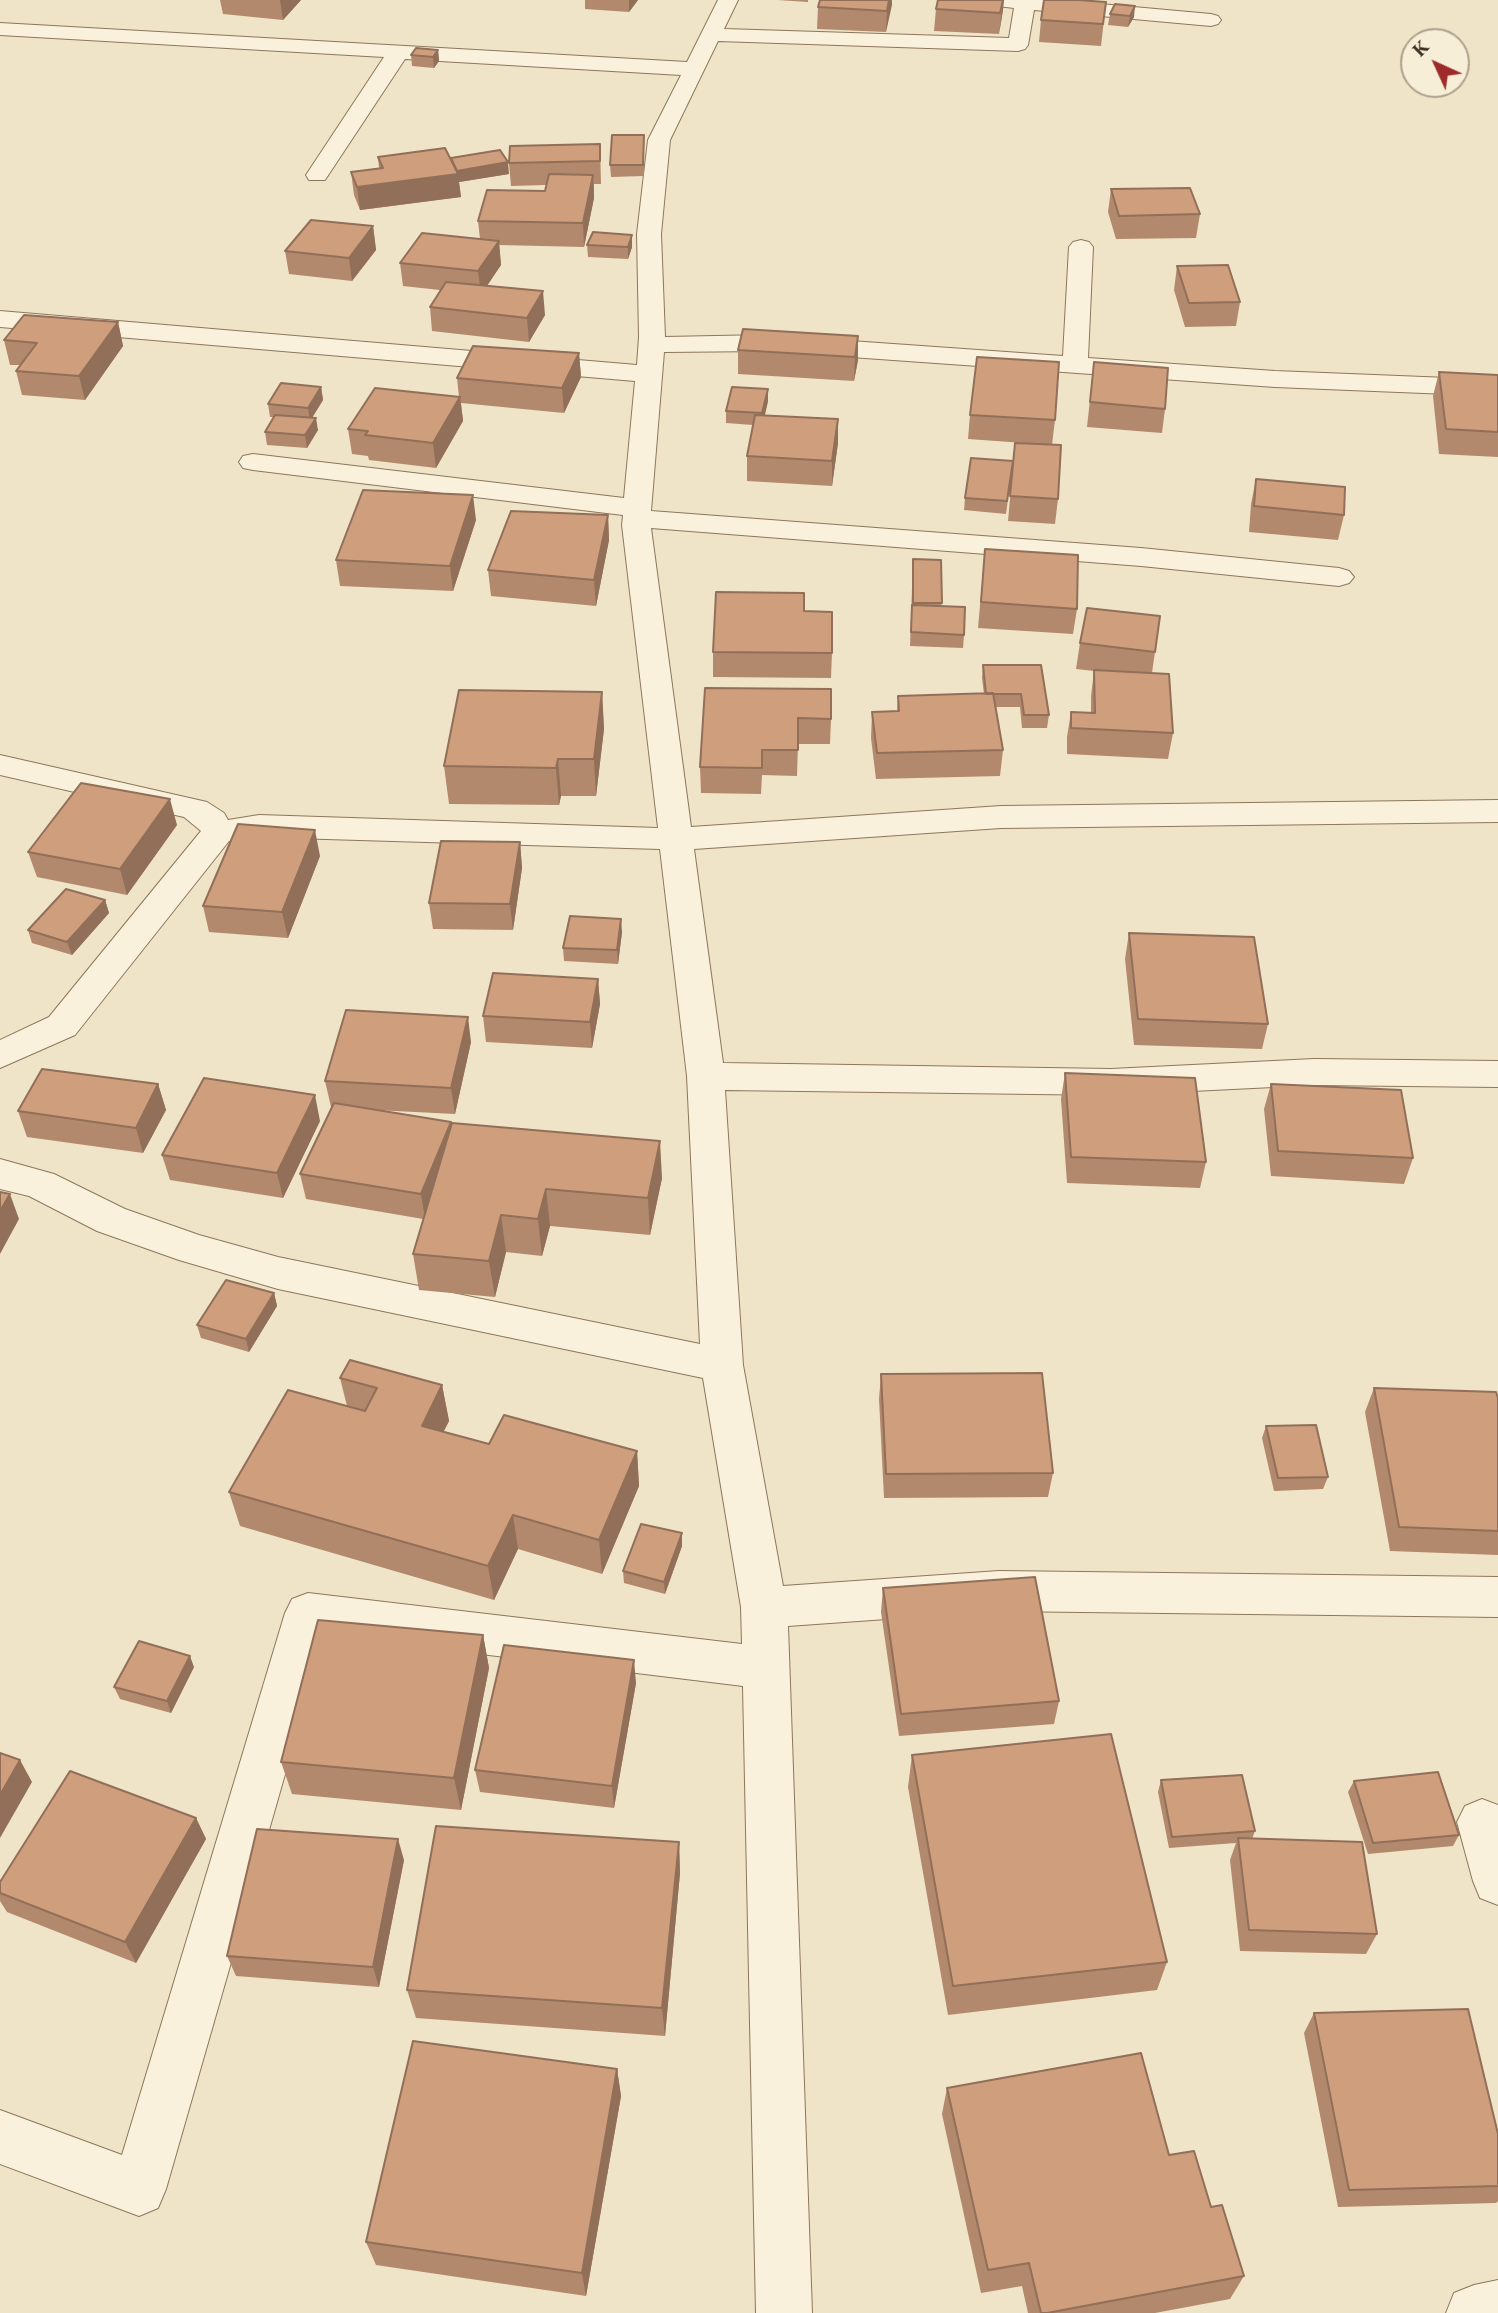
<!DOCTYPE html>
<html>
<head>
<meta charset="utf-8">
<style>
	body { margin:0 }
	#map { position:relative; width:1498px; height:2313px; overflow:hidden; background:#f0e4c8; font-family:Spectral,serif }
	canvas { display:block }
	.north { position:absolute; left:1400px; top:28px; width:70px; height:70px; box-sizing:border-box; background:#f7eed8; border:2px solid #ada18e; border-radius:50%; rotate:315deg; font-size:19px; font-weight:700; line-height:28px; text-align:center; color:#3d2e20 }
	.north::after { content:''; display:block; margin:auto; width:24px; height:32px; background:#9e2a2b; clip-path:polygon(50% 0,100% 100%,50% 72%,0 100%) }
</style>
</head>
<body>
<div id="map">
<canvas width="1498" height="2313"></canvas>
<div class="north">K</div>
</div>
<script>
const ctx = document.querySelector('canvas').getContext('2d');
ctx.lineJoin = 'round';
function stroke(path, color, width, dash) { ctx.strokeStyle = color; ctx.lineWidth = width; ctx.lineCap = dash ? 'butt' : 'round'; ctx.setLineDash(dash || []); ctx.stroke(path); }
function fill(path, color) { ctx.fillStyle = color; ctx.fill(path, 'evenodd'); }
const minor = new Path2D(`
	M 718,0 L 738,0 L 724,29 L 1009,38 L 1014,8 L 981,4 L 978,0 L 1056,0 L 1211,14 L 1218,16 L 1221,20 L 1218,24 L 1211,26 L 1034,10 L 1028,45 L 1025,49 L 1018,51 L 718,41 L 670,140 L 661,234 L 665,337 L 766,335 L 1063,356 L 1069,247 L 1073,242 L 1081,240 L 1089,242 L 1093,247 L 1088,358 L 1275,371 L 1498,380 L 1498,396 L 1275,387 L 766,351 L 664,352 L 651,511 L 1141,548 L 1339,568 L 1349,571 L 1354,577 L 1349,583 L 1339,586 L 1141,566 L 651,528 L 691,827 L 1001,806 L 1498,800 L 1498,822 L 1001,828 L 694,849 L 723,1063 L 1111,1069 L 1314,1059 L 1498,1061 L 1498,1087 L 1314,1085 L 1111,1095 L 725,1090 L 743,1365 L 783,1586 L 999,1571 L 1498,1577 L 1498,1617 L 999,1611 L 788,1626 L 812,2313 L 756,2313 L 743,1686 L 325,1635 L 166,2189 L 158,2208 L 139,2216 L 0,2164 L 0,2110 L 122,2155 L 285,1613 L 292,1599 L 308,1593 L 742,1644 L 741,1607 L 703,1378 L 278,1289 L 179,1260 L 97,1231 L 29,1196 L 0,1189 L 0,1159 L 54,1174 L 125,1209 L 199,1235 L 278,1257 L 700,1344 L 687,1076 L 660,849 L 259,837 L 229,841 L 75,1035 L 0,1068 L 0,1040 L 49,1017 L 201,831 L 184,817 L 0,775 L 0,755 L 207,802 L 224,813 L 228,820 L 259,815 L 658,828 L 622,525 L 623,515 L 253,470 L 243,468 L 239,462 L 243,456 L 253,454 L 624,498 L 635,381 L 0,327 L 0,311 L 637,365 L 639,337 L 637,234 L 648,140 L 681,75 L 405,59 L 325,180 L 309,180 L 306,175 L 384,57 L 0,35 L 0,23 L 687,62 Z
	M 1482,1799 L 1498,1805 L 1498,1905 L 1480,1898 L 1473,1881 L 1457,1822 L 1465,1806 Z
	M 1498,2280 L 1498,2313 L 1446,2313 L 1454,2293 L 1474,2285 Z`);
const wall = new Path2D(`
	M 220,0 L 301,0 L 283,20 L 223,14 Z
	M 585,0 L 638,0 L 629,12 L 585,9 Z
	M 777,0 L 808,0 L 808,2 Z
	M 820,0 L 892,0 L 886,32 L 817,29 L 818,7 Z
	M 1106,2 L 1101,46 L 1039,42 L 1041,20 Z
	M 936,9 L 1003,10 L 999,34 L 934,31 Z
	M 1110,14 L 1134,17 L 1128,27 L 1108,25 Z
	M 438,50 L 439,61 L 434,68 L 412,66 L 411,55 Z
	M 591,144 L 600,144 L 601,184 L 594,184 L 594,198 L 584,247 L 499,245 L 501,265 L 486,286 L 545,315 L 529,342 L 432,331 L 430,307 L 440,290 L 403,286 L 400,263 L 480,239 L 478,221 L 545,191 L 546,185 L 511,186 L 509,163 Z
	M 644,146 L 644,176 L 611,177 L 610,165 Z
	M 378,157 L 451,158 L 509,174 L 459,182 L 461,197 L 360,210 L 354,195 L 351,172 L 379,168 Z
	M 1111,189 L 1200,214 L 1196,238 L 1116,239 L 1108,212 Z
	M 373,226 L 376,250 L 352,281 L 289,274 L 285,251 Z
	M 632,235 L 632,247 L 628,259 L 588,257 L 587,245 Z
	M 1177,266 L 1240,302 L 1236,326 L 1185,327 L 1174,290 Z
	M 118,322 L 123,346 L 85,400 L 22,395 L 16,371 L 20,365 L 10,365 L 4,340 Z
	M 858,336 L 858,360 L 854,381 L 738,374 L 738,350 Z
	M 579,353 L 581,377 L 564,413 L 461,403 L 463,421 L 436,468 L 369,460 L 368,456 L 352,454 L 348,429 L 459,397 L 457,378 Z
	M 1094,362 L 1165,409 L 1162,433 L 1087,427 Z
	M 1439,372 L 1498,375 L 1498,457 L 1439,454 L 1433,396 Z
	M 321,387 L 323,400 L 312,418 L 318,430 L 307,448 L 267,445 L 265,432 L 274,417 L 270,417 L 268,404 Z
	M 768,401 L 765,415 L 838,443 L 832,486 L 747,481 L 747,456 L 753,425 L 726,423 L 726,411 Z
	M 970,415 L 1055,420 L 1052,445 L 968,439 Z
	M 1015,443 L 1058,499 L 1055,524 L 1008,521 Z
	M 1013,461 L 1006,514 L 964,510 L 965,498 Z
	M 1256,479 L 1344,515 L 1338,540 L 1249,532 L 1251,504 Z
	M 608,515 L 609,540 L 596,606 L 491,596 L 488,570 Z
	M 476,520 L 453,591 L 340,586 L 336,560 Z
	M 985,549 L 1077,609 L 1073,634 L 978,628 Z
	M 913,559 L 942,603 L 941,606 L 964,635 L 963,648 L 910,646 Z
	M 804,611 L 832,653 L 831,678 L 713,677 L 713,652 Z
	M 1160,616 L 1152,673 L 1173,733 L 1168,759 L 1067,754 L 1067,737 L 1071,712 L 1091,713 L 1091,696 L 1094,671 L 1076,669 L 1080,643 Z
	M 983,665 L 1049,715 L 1047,728 L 1022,728 L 1020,707 L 996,707 L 1003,750 L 1000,776 L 876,779 L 871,738 L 872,712 L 897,711 L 898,696 L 984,694 L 982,678 Z
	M 705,688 L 831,719 L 830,744 L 798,744 L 797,776 L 762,775 L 761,794 L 701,793 L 700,767 Z
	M 602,692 L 604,729 L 596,796 L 561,796 L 559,805 L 449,804 L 444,766 Z
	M 177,825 L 127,895 L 37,877 L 28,852 Z
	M 520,842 L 522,868 L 513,930 L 433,929 L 429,903 Z
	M 320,856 L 288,938 L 209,932 L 203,906 Z
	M 105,900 L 109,913 L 72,955 L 32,943 L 28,930 Z
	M 622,932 L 618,964 L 564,961 L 563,948 Z
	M 1129,933 L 1268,1024 L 1262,1049 L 1134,1045 L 1125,959 Z
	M 598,979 L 600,1004 L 592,1048 L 486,1042 L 483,1016 Z
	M 471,1042 L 455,1114 L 375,1110 L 451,1122 L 451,1126 L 662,1178 L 650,1235 L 550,1226 L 542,1256 L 506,1252 L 495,1297 L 419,1290 L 413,1254 L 423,1219 L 306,1199 L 300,1174 L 333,1107 L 331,1107 L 325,1081 Z
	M 1065,1073 L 1206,1162 L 1200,1188 L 1067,1183 L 1061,1099 Z
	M 158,1084 L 166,1110 L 143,1153 L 27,1137 L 18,1111 Z
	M 1271,1084 L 1413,1158 L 1404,1184 L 1271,1176 L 1264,1109 Z
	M 320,1121 L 283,1198 L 170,1180 L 162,1155 Z
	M 274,1293 L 277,1306 L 249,1352 L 201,1338 L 197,1325 Z
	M 881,1374 L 1053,1473 L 1048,1497 L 884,1498 L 879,1399 Z
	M 340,1378 L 442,1385 L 449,1421 L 443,1432 L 489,1444 L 637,1451 L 639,1486 L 602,1574 L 518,1549 L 494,1600 L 240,1526 L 229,1492 L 347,1406 Z
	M 1374,1388 L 1498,1398 L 1498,1555 L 1390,1551 L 1365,1412 Z
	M 1266,1426 L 1328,1477 L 1323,1489 L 1274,1491 L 1262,1438 Z
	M 682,1533 L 682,1546 L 665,1594 L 624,1583 L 623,1571 Z
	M 883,1588 L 1059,1701 L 1054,1724 L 899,1736 L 881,1612 Z
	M 483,1635 L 489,1668 L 461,1810 L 292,1794 L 281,1762 Z
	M 194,1667 L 171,1713 L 120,1699 L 114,1687 Z
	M 636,1683 L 614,1808 L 480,1792 L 475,1770 Z
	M 912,1755 L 1167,1962 L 1157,1990 L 948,2015 L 908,1787 Z
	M 1161,1780 L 1255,1831 L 1252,1839 L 1377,1934 L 1366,1954 L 1240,1951 L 1230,1860 L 1236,1843 L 1169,1848 L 1158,1792 Z
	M 1354,1781 L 1459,1835 L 1453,1846 L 1368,1854 L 1348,1792 Z
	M 196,1818 L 206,1839 L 136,1963 L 7,1912 L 0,1901 L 0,1882 Z
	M 679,1842 L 680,1873 L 665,2036 L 416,2018 L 407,1990 Z
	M 404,1860 L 379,1987 L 236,1976 L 227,1956 Z
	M 1314,2013 L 1498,2186 L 1498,2201 L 1496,2203 L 1338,2207 L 1304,2033 Z
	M 617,2069 L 621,2096 L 586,2296 L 376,2265 L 366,2242 Z
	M 947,2088 L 1169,2155 L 1211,2207 L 1244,2276 L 1230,2299 L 1155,2313 L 1028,2313 L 1022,2286 L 981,2293 L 942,2114 Z`);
const shadedWall = new Path2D(`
	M 280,0 L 301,0 L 283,20 Z
	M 629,0 L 638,0 L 629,12 Z
	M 889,0 L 892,0 L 892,5 L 886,32 L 887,11 Z
	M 1003,0 L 1004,0 L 1003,10 L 999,34 Z
	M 1135,6 L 1134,17 L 1128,27 L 1130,16 Z
	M 438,50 L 439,61 L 434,68 L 433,57 Z
	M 508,162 L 509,174 L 459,182 L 461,197 L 360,210 L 357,187 Z
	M 593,175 L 594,198 L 584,247 L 583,223 Z
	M 373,226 L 376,250 L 352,281 L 349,258 Z
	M 632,235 L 632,247 L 628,259 L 628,247 Z
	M 499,241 L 501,265 L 481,295 L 478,271 Z
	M 543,291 L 545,315 L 529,342 L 527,318 Z
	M 118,322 L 123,346 L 85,400 L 79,376 Z
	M 858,336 L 858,360 L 854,381 L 855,357 Z
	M 579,353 L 581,377 L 564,413 L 562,388 Z
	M 321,387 L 323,400 L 310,421 L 308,408 Z
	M 768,389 L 768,401 L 762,426 L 762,413 Z
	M 460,397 L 463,421 L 436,468 L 433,443 Z
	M 316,418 L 318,430 L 307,448 L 305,435 Z
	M 838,419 L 838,443 L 832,486 L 832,461 Z
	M 473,495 L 476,520 L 453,591 L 450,566 Z
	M 608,515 L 609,540 L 596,606 L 594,580 Z
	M 602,692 L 604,729 L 596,796 L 594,759 Z
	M 558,759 L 561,796 L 559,805 L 556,768 Z
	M 170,799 L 177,825 L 127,895 L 120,869 Z
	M 315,830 L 320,856 L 288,938 L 282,912 Z
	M 520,842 L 522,868 L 513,930 L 510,904 Z
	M 105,900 L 109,913 L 72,955 L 67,942 Z
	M 621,919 L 622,932 L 618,964 L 617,950 Z
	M 598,979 L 600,1004 L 592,1048 L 590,1022 Z
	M 468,1017 L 471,1042 L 455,1114 L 451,1088 Z
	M 158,1084 L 166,1110 L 143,1153 L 136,1128 Z
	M 315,1095 L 320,1121 L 283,1198 L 277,1173 Z
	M 451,1122 L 455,1147 L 425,1219 L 421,1194 Z
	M 660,1141 L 662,1178 L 650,1235 L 648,1198 Z
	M 546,1189 L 550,1226 L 542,1256 L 538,1219 Z
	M 10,1194 L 19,1219 L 0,1254 L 0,1211 Z
	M 501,1215 L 506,1252 L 495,1297 L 489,1261 Z
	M 274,1293 L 277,1306 L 249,1352 L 246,1339 Z
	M 442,1385 L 449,1421 L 429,1461 L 422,1426 Z
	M 637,1451 L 639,1486 L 602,1574 L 599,1540 Z
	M 513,1515 L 518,1549 L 494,1600 L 488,1566 Z
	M 682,1533 L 682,1546 L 665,1594 L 664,1582 Z
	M 483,1635 L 489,1668 L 461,1810 L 454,1778 Z
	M 190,1656 L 194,1667 L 171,1713 L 167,1701 Z
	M 634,1660 L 636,1683 L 614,1808 L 612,1786 Z
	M 20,1760 L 32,1782 L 0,1838 L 0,1795 Z
	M 196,1818 L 206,1839 L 136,1963 L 125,1942 Z
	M 398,1839 L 404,1860 L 379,1987 L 373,1967 Z
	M 679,1842 L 680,1873 L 665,2036 L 662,2008 Z
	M 617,2069 L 621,2096 L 586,2296 L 582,2273 Z`);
const building = new Path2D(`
	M 820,0 L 889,0 L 887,11 L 818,7 Z
	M 938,0 L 1003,0 L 1000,13 L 936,9 Z
	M 1044,0 L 1078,0 L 1106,2 L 1103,24 L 1041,20 Z
	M 1115,4 L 1135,6 L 1130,16 L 1110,14 Z
	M 416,48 L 438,50 L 433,57 L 411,55 Z
	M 612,135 L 644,135 L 643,165 L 610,165 Z
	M 600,144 L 600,161 L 509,163 L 510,146 Z
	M 445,148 L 458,174 L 357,187 L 351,172 L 383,168 L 378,157 Z
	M 500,150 L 508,162 L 457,171 L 451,158 Z
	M 549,174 L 593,175 L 583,223 L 478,221 L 487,190 L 545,191 Z
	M 1190,188 L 1200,214 L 1119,216 L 1111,189 Z
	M 311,220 L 373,226 L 349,258 L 285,251 Z
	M 593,232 L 632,235 L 628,247 L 587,245 Z
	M 422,233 L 499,241 L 478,271 L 400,263 Z
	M 1228,265 L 1240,302 L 1189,303 L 1177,266 Z
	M 446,282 L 543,291 L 527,318 L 430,307 Z
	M 24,315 L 118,322 L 79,376 L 16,371 L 37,343 L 4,340 Z
	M 743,329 L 858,336 L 855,357 L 738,350 Z
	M 473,346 L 579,353 L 562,388 L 457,378 Z
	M 977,357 L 1059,362 L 1055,420 L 970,415 Z
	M 1094,362 L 1168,368 L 1165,409 L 1090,402 Z
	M 1439,372 L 1498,375 L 1498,432 L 1446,429 Z
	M 281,383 L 321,387 L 308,408 L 268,404 Z
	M 732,387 L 768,389 L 762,413 L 726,411 Z
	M 375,388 L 460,397 L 433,443 L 365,435 L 368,431 L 348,429 Z
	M 275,415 L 316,418 L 305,435 L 265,432 Z
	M 755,415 L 838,419 L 832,461 L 747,456 Z
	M 1015,443 L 1061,445 L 1058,499 L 1010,496 Z
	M 971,458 L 1013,461 L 1007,501 L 965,498 Z
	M 1256,479 L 1345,487 L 1344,515 L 1254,506 Z
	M 363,490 L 473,495 L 450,566 L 336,560 Z
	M 511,511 L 608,515 L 594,580 L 488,570 Z
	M 985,549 L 1078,555 L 1077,609 L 981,602 Z
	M 913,559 L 941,560 L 942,603 L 913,603 Z
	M 716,592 L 804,593 L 804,611 L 832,612 L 832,653 L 713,652 Z
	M 912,605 L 965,607 L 964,635 L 911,632 Z
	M 1087,608 L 1160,616 L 1155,652 L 1080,643 Z
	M 983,665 L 1041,665 L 1049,715 L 1024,715 L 1021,694 L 986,694 Z
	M 1094,670 L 1169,674 L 1173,733 L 1071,728 L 1071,712 L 1095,713 Z
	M 705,688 L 831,689 L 831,719 L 798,718 L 798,750 L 762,750 L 762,768 L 700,767 Z
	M 459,690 L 602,692 L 594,759 L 558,759 L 556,768 L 444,766 Z
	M 993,693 L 1003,750 L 877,753 L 872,712 L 899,711 L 898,696 Z
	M 81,783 L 170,799 L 120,869 L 28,852 Z
	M 238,824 L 315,830 L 282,912 L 203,906 Z
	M 441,841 L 520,842 L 510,904 L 429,903 Z
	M 66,889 L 105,900 L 67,942 L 28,930 Z
	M 570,916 L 621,919 L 617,950 L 563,948 Z
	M 1129,933 L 1254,937 L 1268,1024 L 1138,1019 Z
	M 493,973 L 598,979 L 590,1022 L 483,1016 Z
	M 346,1010 L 468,1017 L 451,1088 L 325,1081 Z
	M 42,1069 L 158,1084 L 136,1128 L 18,1111 Z
	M 1065,1073 L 1195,1078 L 1206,1162 L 1071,1157 Z
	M 204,1078 L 315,1095 L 277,1173 L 162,1155 Z
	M 1271,1084 L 1401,1090 L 1413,1158 L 1278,1151 Z
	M 334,1103 L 451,1122 L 421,1194 L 300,1174 Z
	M 452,1123 L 660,1141 L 648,1198 L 546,1189 L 538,1219 L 501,1215 L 489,1261 L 413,1254 Z
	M 0,1192 L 10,1194 L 0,1211 Z
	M 226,1280 L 274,1293 L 246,1339 L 197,1325 Z
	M 350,1360 L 442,1385 L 422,1426 L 489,1444 L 504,1415 L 637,1451 L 599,1540 L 513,1515 L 488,1566 L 229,1492 L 288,1390 L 365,1411 L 377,1388 L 340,1378 Z
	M 1042,1373 L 1053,1473 L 886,1474 L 881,1374 Z
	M 1374,1388 L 1496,1392 L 1498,1398 L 1498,1531 L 1399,1527 Z
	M 1316,1425 L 1328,1477 L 1278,1478 L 1266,1426 Z
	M 641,1524 L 682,1533 L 664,1582 L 623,1571 Z
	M 1035,1577 L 1059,1701 L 901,1714 L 883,1588 Z
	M 318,1620 L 483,1635 L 454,1778 L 281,1762 Z
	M 139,1641 L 190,1656 L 167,1701 L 114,1687 Z
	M 504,1645 L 634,1660 L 612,1786 L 475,1770 Z
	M 1111,1734 L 1167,1962 L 953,1986 L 912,1755 Z
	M 0,1753 L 20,1760 L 0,1795 Z
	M 70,1771 L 196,1818 L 125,1942 L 0,1893 L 0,1882 Z
	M 1438,1772 L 1459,1835 L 1373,1843 L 1354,1781 Z
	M 1242,1775 L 1255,1831 L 1172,1837 L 1161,1780 Z
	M 436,1826 L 679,1842 L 662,2008 L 407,1990 Z
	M 257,1829 L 398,1839 L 373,1967 L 227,1956 Z
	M 1238,1838 L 1362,1842 L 1377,1934 L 1249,1930 Z
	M 1468,2009 L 1498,2134 L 1498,2186 L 1349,2190 L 1314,2013 Z
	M 413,2041 L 617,2069 L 582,2273 L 366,2242 Z
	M 1141,2053 L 1169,2155 L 1194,2151 L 1211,2207 L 1222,2205 L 1244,2276 L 1047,2313 L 1041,2313 L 1029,2263 L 988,2270 L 947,2088 Z`);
stroke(minor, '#8d765c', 2);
fill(minor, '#faf1dc');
fill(wall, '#b2896c');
fill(shadedWall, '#916f58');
fill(building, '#cf9f7d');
stroke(building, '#916f58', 2);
</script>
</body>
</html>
